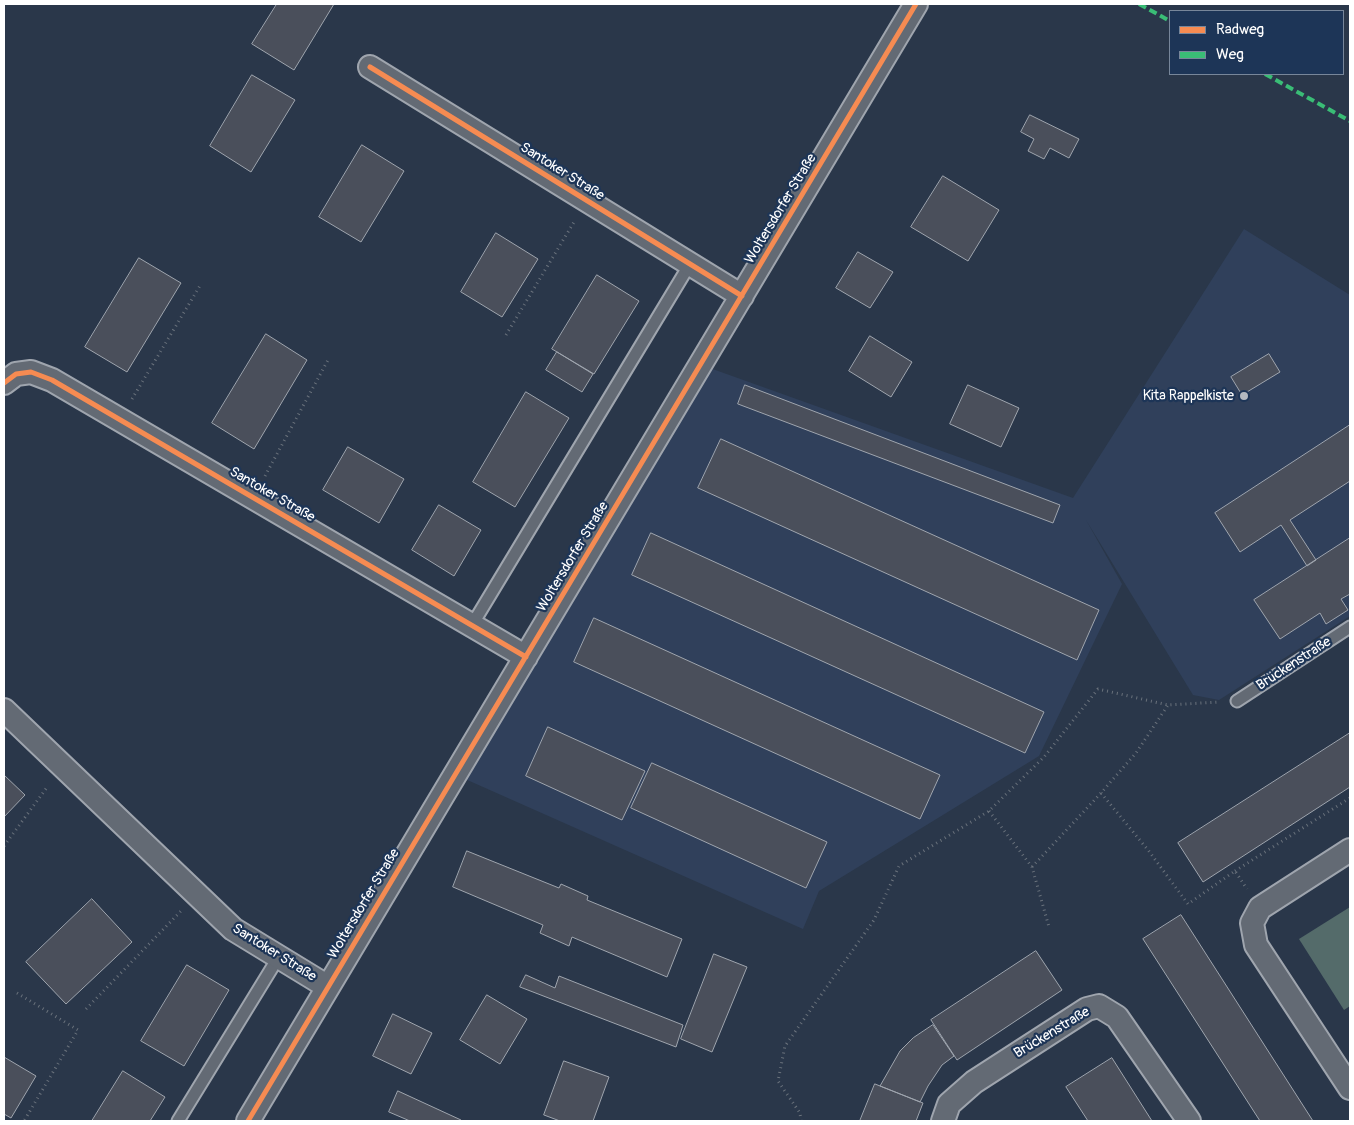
<!DOCTYPE html>
<html>
<head>
<meta charset="utf-8">
<style>
	body { margin:0 }
	#map { position:relative; width:1354px; height:1125px; overflow:hidden; background:#2a374a; font-family:Pangolin,sans-serif }
	canvas { display:block }
	.frame { position:absolute; inset:0; border:5px solid #fff; pointer-events:none }
	.legend { position:absolute; left:1169px; top:10px; width:175px; height:65px; box-sizing:border-box; background:#1d3557; border:1px solid #77869a; margin:0; padding:6px 9px; list-style:none; font-size:15px; color:#fff }
	.legend li { display:flex; align-items:center; gap:10px; height:25px }
	.legend b { width:25px; border:1px solid #77869a }
</style>
</head>
<body>
<div id="map">
<canvas width="1354" height="1125"></canvas>
<div class="frame"></div>
<ul class="legend">
<li><b style="height:6px;background:#f68b52"></b>Radweg</li>
<li><b style="height:6px;background:#3abd76"></b>Weg</li>
</ul>
</div>
<script>
const ctx = document.querySelector('canvas').getContext('2d');
ctx.lineJoin = 'round';
function fill(path, color) { ctx.fillStyle = color; ctx.fill(path, 'evenodd'); }
function stroke(path, color, width, dash) { ctx.strokeStyle = color; ctx.lineWidth = width; ctx.lineCap = dash ? 'butt' : 'round'; ctx.setLineDash(dash || []); ctx.stroke(path); }
function write(font, color, halo, rows, align = 'center') {
  ctx.font = font + ' Pangolin,sans-serif'; ctx.lineWidth = 4.5; ctx.setLineDash([]); ctx.textBaseline = 'middle'; ctx.strokeStyle = halo; ctx.fillStyle = color; for (const [text, x, y, turn = 0] of rows) {
    ctx.save(); ctx.translate(x, y); ctx.rotate((+turn || 0) * Math.PI / 180); ctx.textAlign = isNaN(turn) ? turn : align; if (halo) ctx.strokeText(text, 0, 0); ctx.fillText(text, 0, 0); ctx.restore();
  }
}
const built = new Path2D(`
	M 1244,229 L 1350,295 L 1350,616 L 1219,700 L 1193,695 L 1086,520 L 1122,584 L 1039,756 L 819,891 L 803,929 L 447,771 L 693,362 L 1073,498 Z`);
const green = new Path2D(`
	M 1350,907 L 1350,1006 L 1344,1010 L 1299,939 Z`);
const building = new Path2D(`
	M 277,4 L 334,4 L 294,70 L 252,44 Z
	M 252,75 L 295,100 L 251,172 L 210,146 Z
	M 1030,115 L 1079,139 L 1069,158 L 1050,148 L 1044,159 L 1028,151 L 1034,139 L 1021,132 Z
	M 362,145 L 404,171 L 361,242 L 319,217 Z
	M 943,176 L 999,210 L 968,261 L 911,227 Z
	M 496,233 L 538,259 L 502,317 L 461,292 Z
	M 858,252 L 893,272 L 870,308 L 836,288 Z
	M 139,258 L 181,283 L 127,372 L 85,347 Z
	M 597,275 L 639,301 L 594,374 L 552,349 Z
	M 266,334 L 307,360 L 254,449 L 212,423 Z
	M 870,336 L 912,362 L 891,397 L 849,371 Z
	M 557,352 L 593,374 L 582,392 L 546,370 Z
	M 1269,354 L 1280,372 L 1242,395 L 1231,377 Z
	M 745,385 L 1060,505 L 1053,523 L 738,404 Z
	M 968,385 L 1019,408 L 1001,447 L 950,424 Z
	M 526,392 L 569,418 L 515,507 L 473,482 Z
	M 1350,425 L 1350,481 L 1290,520 L 1316,560 L 1307,566 L 1281,525 L 1240,552 L 1215,513 Z
	M 721,439 L 1099,610 L 1077,660 L 698,488 Z
	M 348,447 L 404,479 L 379,523 L 323,490 Z
	M 439,505 L 481,530 L 454,576 L 412,550 Z
	M 651,533 L 1044,712 L 1025,753 L 632,575 Z
	M 1350,538 L 1350,594 L 1341,599 L 1348,610 L 1326,624 L 1320,613 L 1280,639 L 1254,600 Z
	M 594,618 L 940,775 L 920,819 L 574,662 Z
	M 548,727 L 645,771 L 622,820 L 526,776 Z
	M 1350,733 L 1350,787 L 1203,882 L 1178,843 Z
	M 652,763 L 827,842 L 806,888 L 631,808 Z
	M 4,775 L 25,795 L 4,817 Z
	M 467,851 L 559,888 L 561,884 L 588,896 L 587,900 L 682,939 L 667,977 L 572,937 L 569,946 L 540,933 L 543,925 L 453,887 Z
	M 92,899 L 132,942 L 66,1004 L 26,962 Z
	M 1181,915 L 1313,1121 L 1260,1121 L 1143,939 Z
	M 1036,951 L 1062,990 L 957,1060 L 931,1020 Z
	M 714,954 L 747,967 L 712,1052 L 681,1039 Z
	M 187,965 L 229,990 L 184,1066 L 141,1041 Z
	M 526,975 L 555,988 L 559,976 L 683,1025 L 676,1047 L 520,987 Z
	M 487,995 L 527,1019 L 500,1064 L 460,1040 Z
	M 393,1014 L 432,1033 L 411,1074 L 373,1056 Z
	M 933,1025 L 954,1056 L 942,1065 L 928,1086 L 920,1102 L 880,1086 L 900,1051 L 913,1038 Z
	M 4,1057 L 36,1076 L 11,1118 L 4,1114 Z
	M 1112,1058 L 1152,1121 L 1088,1121 L 1066,1087 Z
	M 564,1061 L 609,1077 L 593,1121 L 560,1121 L 544,1115 Z
	M 123,1071 L 165,1097 L 150,1121 L 92,1121 Z
	M 875,1084 L 923,1103 L 916,1121 L 860,1121 Z
	M 398,1091 L 461,1120 L 461,1121 L 410,1121 L 389,1112 Z`);
const path = new Path2D(`
	M 506,335 L 574,222
	M 132,399 L 201,284
	M 265,476 L 328,360
	M 1101,793 L 1148,850 L 1188,904 L 1235,871 L 1247,889
	M 989,811 L 1032,867 L 1049,927
	M 4,846 L 48,786
	M 1032,867 L 1101,793 L 1136,753 L 1168,705
	M 1235,871 L 1350,798
	M 17,993 L 78,1030 L 24,1121
	M 86,1009 L 181,911
	M 801,1121 L 800,1113 L 778,1081 L 785,1046 L 874,920 L 899,866 L 989,811 L 1044,757 L 1098,689 L 1168,705 L 1219,702`);
const service = new Path2D(`
	M 472,625 L 690,264
	M 1237,701 L 1350,627
	M 178,1121 L 278,958`);
const minor = new Path2D(`
	M 370,67 L 742,296
	M 4,383 L 16,374 L 31,372 L 52,380 L 526,657
	M 4,710 L 233,929 L 328,987
	M 1350,850 L 1260,908 L 1252,923 L 1256,945 L 1350,1088
	M 248,1121 L 916,4
	M 943,1121 L 949,1104 L 974,1082 L 1087,1009 L 1099,1006 L 1117,1017 L 1189,1121`);
const quiet = new Path2D(`
	M 1139,4 L 1170,21
	M 1265,74 L 1350,121`);
const cycleway = new Path2D(`
	M 370,67 L 742,296
	M 4,383 L 16,374 L 31,372 L 52,380 L 526,657
	M 248,1121 L 916,4`);
const markers = [
	[1244,396,5,"#b4b9c0"]
];
const streetNames = [
	["Santoker Straße",562,172,32],
	["Woltersdorfer Straße",781,209,-59],
	["Santoker Straße",272,495,30],
	["Woltersdorfer Straße",573,557,-59],
	["Brückenstraße",1294,664,-33],
	["Woltersdorfer Straße",364,904,-59],
	["Santoker Straße",274,953,32],
	["Brückenstraße",1052,1033,-31]
];
const poiNames = [
	["Kita Rappelkiste",1234,396]
];
fill(built, '#30405b');
fill(green, '#546b6a');
fill(building, '#4a4f5b');
stroke(building, '#9fa5ae', 1);
stroke(service, '#9fa5ae', 15);
stroke(minor, '#9fa5ae', 26);
stroke(path, '#6a727c', 3, [1, 4]);
stroke(service, '#636a74', 11);
stroke(minor, '#636a74', 22);
stroke(quiet, '#3abd76', 4, [8, 4]);
stroke(cycleway, '#f68b52', 5);
for (const [x, y, r, color] of markers) { const dot = new Path2D(); dot.arc(x, y, r, 0, 2 * Math.PI); ctx.fillStyle = color; ctx.fill(dot); stroke(dot, '#1d3557', 2); }
write('14px', '#fff', '#1d3557', streetNames);
write('14px', '#fff', '#1d3557', poiNames, 'right');
</script>
</body>
</html>
